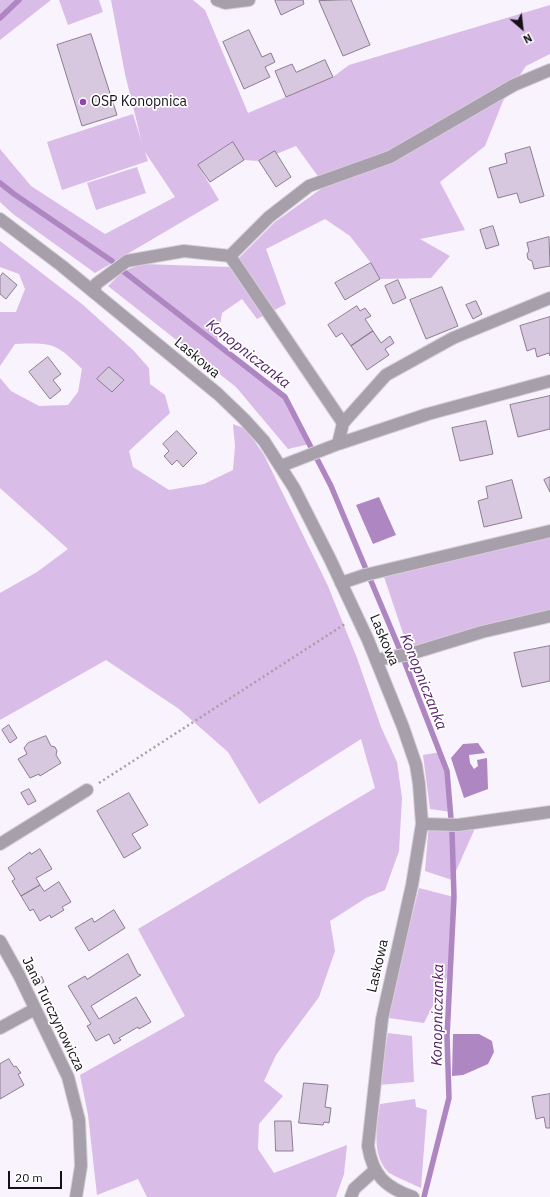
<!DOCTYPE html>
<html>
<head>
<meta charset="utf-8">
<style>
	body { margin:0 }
	#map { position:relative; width:550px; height:1197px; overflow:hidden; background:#f9f3fd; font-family:"IBM Plex Sans",sans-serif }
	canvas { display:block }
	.north { position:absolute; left:502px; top:8px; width:40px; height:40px; -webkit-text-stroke:3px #fff; paint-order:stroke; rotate:152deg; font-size:11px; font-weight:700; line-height:16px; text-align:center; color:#161119 }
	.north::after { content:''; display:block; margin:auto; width:14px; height:18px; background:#161119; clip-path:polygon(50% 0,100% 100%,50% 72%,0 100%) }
	.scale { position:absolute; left:8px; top:1171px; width:54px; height:18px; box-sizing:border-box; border:2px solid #161119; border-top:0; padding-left:5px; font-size:12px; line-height:14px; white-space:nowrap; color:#161119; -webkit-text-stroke:3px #fff; paint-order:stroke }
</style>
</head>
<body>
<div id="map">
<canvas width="550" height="1197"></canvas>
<div class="north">N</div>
<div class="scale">20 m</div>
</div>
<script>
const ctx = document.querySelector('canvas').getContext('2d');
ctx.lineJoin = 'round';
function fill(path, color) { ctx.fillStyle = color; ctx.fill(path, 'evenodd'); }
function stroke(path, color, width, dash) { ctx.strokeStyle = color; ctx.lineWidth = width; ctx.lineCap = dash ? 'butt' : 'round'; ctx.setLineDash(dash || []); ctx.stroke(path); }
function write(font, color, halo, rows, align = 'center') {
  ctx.font = font + ' "IBM Plex Sans",sans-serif'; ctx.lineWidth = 3.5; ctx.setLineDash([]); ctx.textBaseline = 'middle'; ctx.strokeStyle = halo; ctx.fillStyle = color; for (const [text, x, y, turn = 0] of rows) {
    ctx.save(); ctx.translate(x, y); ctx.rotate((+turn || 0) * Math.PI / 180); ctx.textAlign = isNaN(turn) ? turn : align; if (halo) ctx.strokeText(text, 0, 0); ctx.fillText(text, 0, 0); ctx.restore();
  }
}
const green = new Path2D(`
	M 0,0 L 51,0 L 0,40 Z
	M 59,0 L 99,0 L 103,12 L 68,25 Z
	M 111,0 L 193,0 L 205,10 L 248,113 L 333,77 L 349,65 L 550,5 L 550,54 L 526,66 L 503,101 L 485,146 L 440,182 L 465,230 L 420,239 L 450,256 L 431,278 L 380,279 L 371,263 L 350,236 L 325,219 L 266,249 L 286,304 L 257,319 L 242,299 L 222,313 L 217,344 L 285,397 L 309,444 L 288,449 L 236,387 L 108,286 L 123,271 L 143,264 L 230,267 L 275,222 L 325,186 L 296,146 L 259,161 L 244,160 L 232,142 L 198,165 L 219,200 L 95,273 L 13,214 L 0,202 L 0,149 L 31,186 L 105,234 L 175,197 L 145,152 L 148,161 L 62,190 L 47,142 L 133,114 L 142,143 L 125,74 Z
	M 137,167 L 146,193 L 96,210 L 87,183 Z
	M 0,241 L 82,304 L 133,350 L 149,368 L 150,384 L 165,395 L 170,413 L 129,451 L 133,467 L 169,490 L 204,484 L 233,470 L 235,446 L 233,424 L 246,429 L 264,455 L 328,586 L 357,658 L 381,727 L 397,762 L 402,798 L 399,851 L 385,890 L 366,898 L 330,921 L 335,951 L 319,997 L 276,1055 L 264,1081 L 283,1096 L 259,1124 L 258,1149 L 274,1173 L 347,1145 L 344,1174 L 336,1197 L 147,1197 L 138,1179 L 97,1195 L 88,1115 L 80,1075 L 185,1016 L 138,929 L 375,788 L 361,739 L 259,804 L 228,752 L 179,709 L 106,660 L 0,720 L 0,593 L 37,572 L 68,549 L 0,488 L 0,378 L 11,391 L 39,406 L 68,405 L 78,392 L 82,369 C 55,342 52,343 15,344 L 0,366 L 0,312 L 16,312 L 25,289 L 19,274 L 0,267 Z
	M 550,533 L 550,617 L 410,654 L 382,571 Z
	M 441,752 L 447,771 L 451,812 L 430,809 L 423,755 Z
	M 429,823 L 476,826 L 456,871 L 455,881 L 425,871 Z
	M 419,888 L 454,897 L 449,974 L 424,1023 L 389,1018 L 397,976 Z
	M 388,1033 L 412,1036 L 414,1082 L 379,1085 Z
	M 415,1099 L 416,1107 L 427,1110 L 421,1188 C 415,1185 391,1175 388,1172 C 371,1154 377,1125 380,1104 Z`);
const water = new Path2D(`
	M 379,497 L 396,535 L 373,544 L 356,505 Z
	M 478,743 L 485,753 L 469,755 L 470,763 L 474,769 L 478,766 L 477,760 L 487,758 L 488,789 L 464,798 L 451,758 L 463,744 Z
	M 453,1034 L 479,1034 L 492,1041 L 494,1052 L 488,1064 L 463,1075 L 452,1076 Z`);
const stream = new Path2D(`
	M 0,18 L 19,0
	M 0,183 L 14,194 L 112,261
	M 123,271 L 285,397 L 331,486 L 400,650 L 447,771 L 452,831 L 454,897 L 447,1036 L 449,1098 L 424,1197`);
const building = new Path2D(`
	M 277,0 L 303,0 L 304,4 L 281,15 L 275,1 Z
	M 351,0 L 370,45 L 343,56 L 319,1 Z
	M 249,30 L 262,57 L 271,53 L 275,62 L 265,67 L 270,77 L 244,89 L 223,42 Z
	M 91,34 L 117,115 L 82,126 L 57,45 Z
	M 325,60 L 333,77 L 286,97 L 275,71 L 292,64 L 296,72 Z
	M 233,142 L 244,160 L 210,182 L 198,165 Z
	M 530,147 L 544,196 L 520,203 L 517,193 L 498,198 L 489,168 L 507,163 L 505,154 Z
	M 275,151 L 291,177 L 276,187 L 259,161 Z
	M 493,226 L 499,245 L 486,249 L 480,230 Z
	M 549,237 L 550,266 L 534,269 L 532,261 L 528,259 L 527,254 L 529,251 L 527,243 Z
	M 371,263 L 380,279 L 345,300 L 335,283 Z
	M 3,273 L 17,285 L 6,299 L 0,294 L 0,277 Z
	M 398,280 L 406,298 L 393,304 L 385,286 Z
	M 442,287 L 458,326 L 426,339 L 410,300 Z
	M 476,301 L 482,314 L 473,319 L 466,305 Z
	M 357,306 L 360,311 L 365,308 L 371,316 L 365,319 L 373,331 L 351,346 L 342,333 L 336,337 L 328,325 Z
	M 550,317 L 550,356 L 549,353 L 537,357 L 535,348 L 527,351 L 520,326 Z
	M 373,331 L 381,343 L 390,336 L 394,343 L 385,349 L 389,355 L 367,370 L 351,346 Z
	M 48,357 L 61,374 L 53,380 L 61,390 L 50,399 L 29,372 Z
	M 109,367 L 124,380 L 112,392 L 97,379 Z
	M 550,396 L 550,429 L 518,437 L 510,405 Z
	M 486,421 L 493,454 L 460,461 L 452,428 Z
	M 177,431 L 197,453 L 183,467 L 177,460 L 172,465 L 164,456 L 169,451 L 163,444 Z
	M 550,477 L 550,492 L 544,480 Z
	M 512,480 L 522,518 L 484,527 L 478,501 L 488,498 L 486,487 Z
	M 550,646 L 550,681 L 522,687 L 514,653 Z
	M 9,725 L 17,738 L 10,743 L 2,730 Z
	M 46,736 L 51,746 L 55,747 L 57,751 L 56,755 L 61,763 L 40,776 L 39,774 L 30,778 L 18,759 L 27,754 L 24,748 L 28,743 Z
	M 29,789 L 36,801 L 28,805 L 21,793 Z
	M 129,793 L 148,825 L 132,834 L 141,848 L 124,858 L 97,811 Z
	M 40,849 L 52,869 L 36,878 L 40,885 L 21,896 L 12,881 L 15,879 L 8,868 L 30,852 L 31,854 Z
	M 59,882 L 71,902 L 62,907 L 64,910 L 51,918 L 50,915 L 40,921 L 33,909 L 30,911 L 21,896 L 40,885 L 44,891 Z
	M 114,910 L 125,928 L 89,951 L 75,928 L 92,918 L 94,922 Z
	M 128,954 L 138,974 L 141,975 L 91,1006 L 99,1019 L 136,997 L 151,1022 L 139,1029 L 138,1027 L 119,1038 L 121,1040 L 114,1044 L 109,1034 L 96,1041 L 87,1026 L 91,1024 L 68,986 L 85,976 L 87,979 Z
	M 42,977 L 44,982 L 34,987 L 32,982 Z
	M 9,1059 L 14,1067 L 16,1066 L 21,1073 L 18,1074 L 24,1085 L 0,1099 L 0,1064 Z
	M 304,1083 L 328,1085 L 325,1107 L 331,1108 L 329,1123 L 324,1122 L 323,1125 L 299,1123 Z
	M 550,1094 L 550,1128 L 546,1128 L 544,1117 L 536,1119 L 532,1097 Z
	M 275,1121 L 291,1121 L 293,1151 L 276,1151 Z`);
const path = new Path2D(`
	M 99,783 L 345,624`);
const minor = new Path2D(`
	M 217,0 L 225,3 L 249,0
	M 0,219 L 62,266 L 218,394 L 244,419 L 264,441 L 294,488 L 330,559 L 368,640 L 403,727 L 416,765 L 419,784 L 422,824 L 412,885 L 382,1019 L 368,1146 C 373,1176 385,1187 413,1197
	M 230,256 L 269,217 L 309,186 L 390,157 L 514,85 L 550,70
	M 94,292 L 96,284 L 127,261 L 184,251 L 230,256 L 343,423
	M 338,444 L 343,423 L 386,375 L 453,338 L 550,298
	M 281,466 L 338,444 L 428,414 L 550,381
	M 341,583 L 365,575 L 550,531
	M 376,660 L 410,654 L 482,632 L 550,616
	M 422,824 L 458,825 L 550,812
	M 0,844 L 87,790
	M 0,941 L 19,975 L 68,1077 L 79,1120 L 81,1166 L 76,1197
	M 0,1028 L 35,1009
	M 351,1197 L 354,1189 L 375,1170`);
const markers = [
	[83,102,4,"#9344b4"]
];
const poiNames = [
	["OSP Konopnica",91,102]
];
const streetNames = [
	["Laskowa",197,358,40],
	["Laskowa",384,640,67],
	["Laskowa",378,966,-77],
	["Jana Turczynowicza",53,1014,64]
];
const waterNames = [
	["Konopniczanka",248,354,38],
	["Konopniczanka",423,682,68],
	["Konopniczanka",438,1015,-89]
];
fill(green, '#d9bce7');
fill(water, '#ae86c1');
stroke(stream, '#ae86c1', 5.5);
fill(building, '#d7c8df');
stroke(building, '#8b7c92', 1);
stroke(minor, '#d5cfd9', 14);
stroke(path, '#a6a0a9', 2.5, [2, 3]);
stroke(minor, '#a7a0aa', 12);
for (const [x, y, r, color] of markers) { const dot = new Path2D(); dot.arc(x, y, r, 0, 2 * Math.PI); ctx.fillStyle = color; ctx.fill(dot); stroke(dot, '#fff', 1.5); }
write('14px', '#161119', '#fff', poiNames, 'left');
write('14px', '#161119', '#fff', streetNames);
write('italic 15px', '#542168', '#fff', waterNames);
</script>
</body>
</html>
